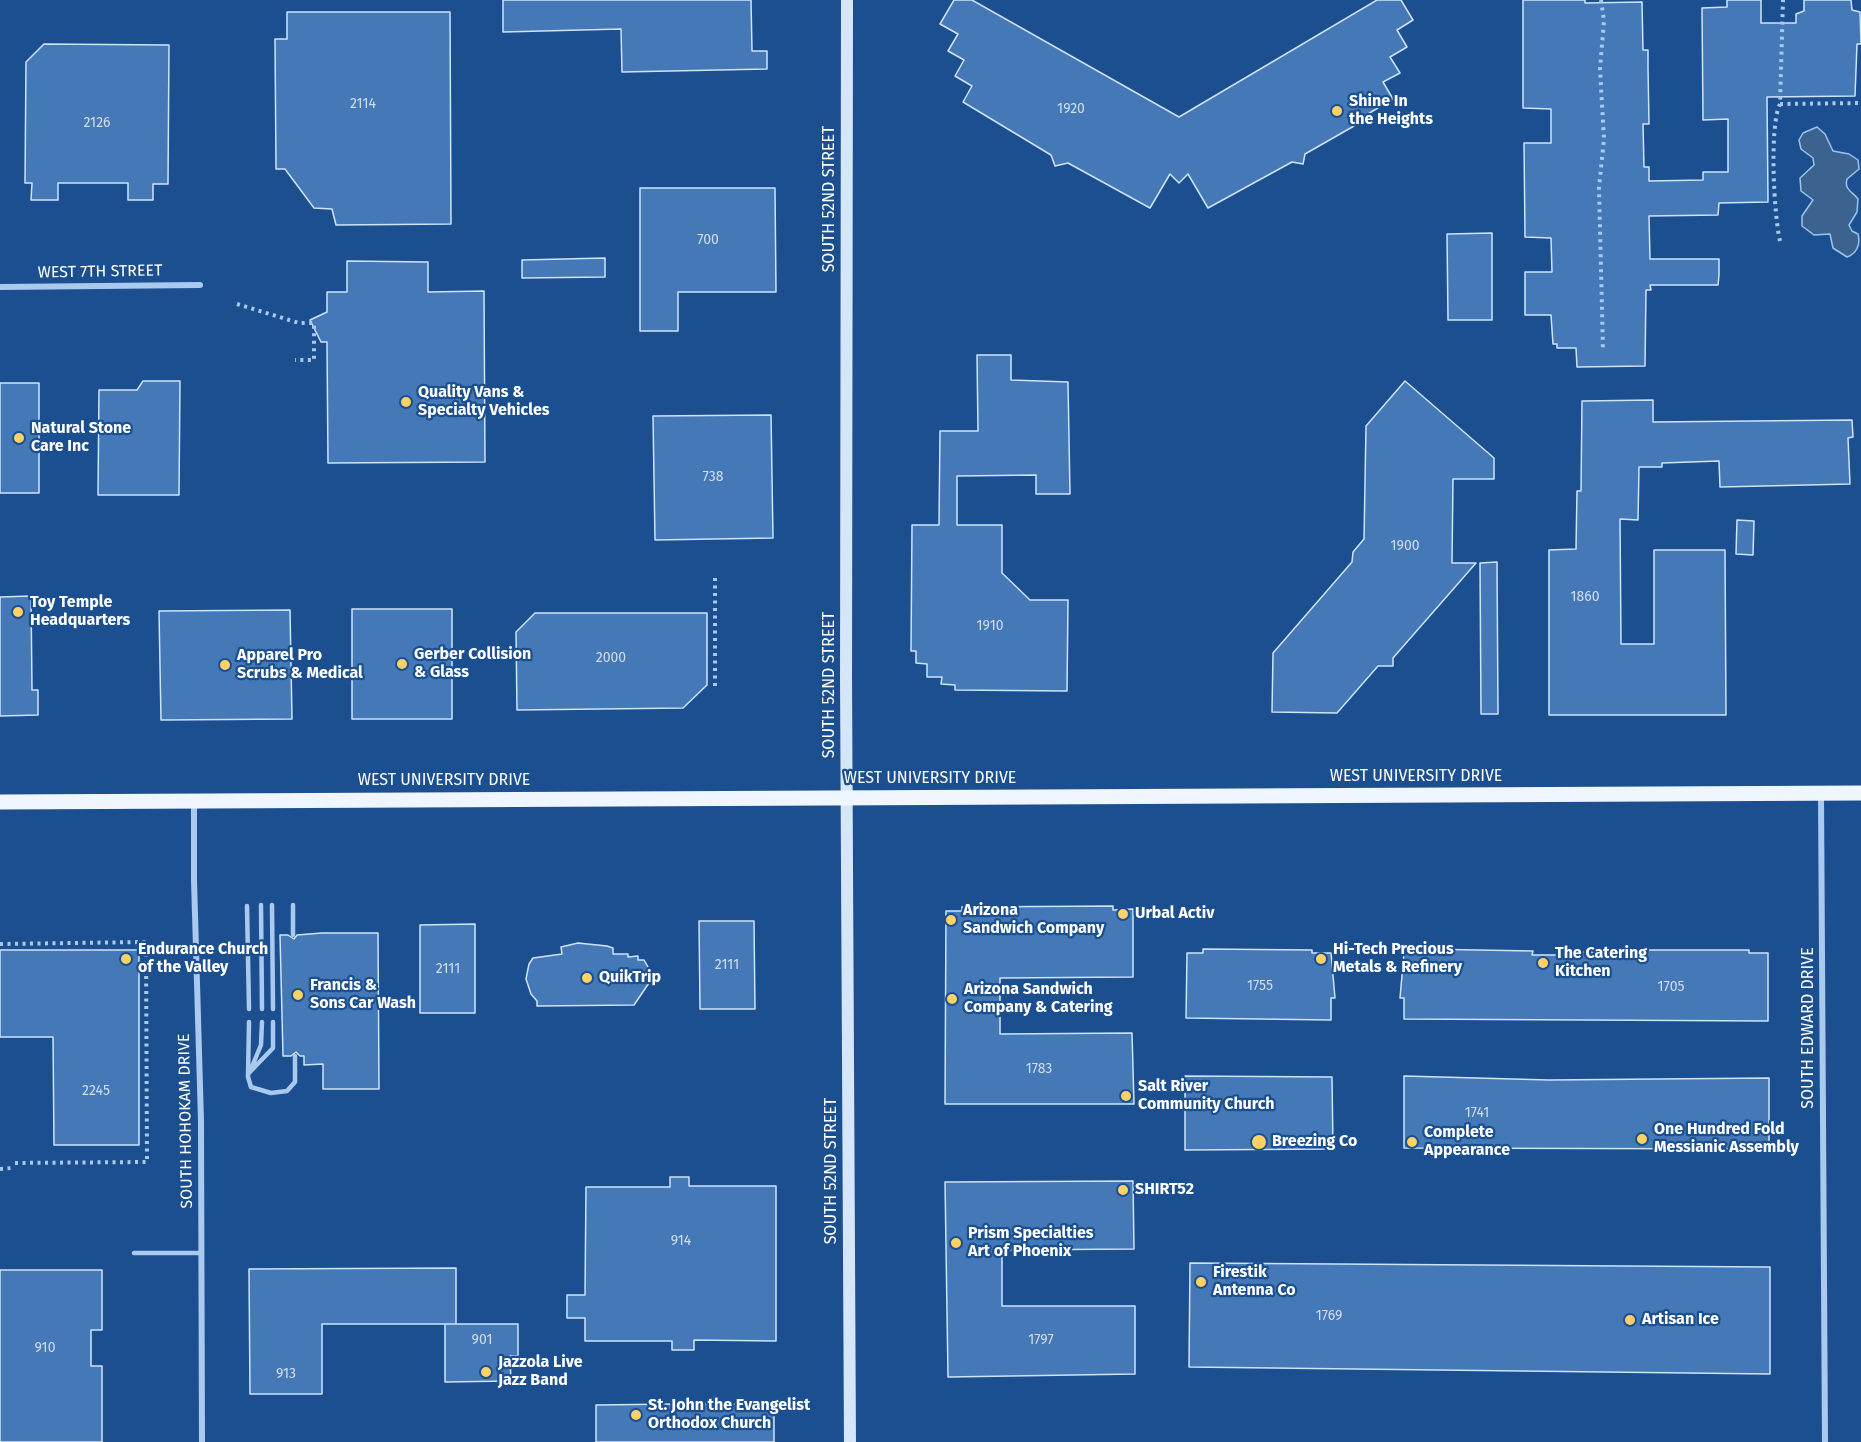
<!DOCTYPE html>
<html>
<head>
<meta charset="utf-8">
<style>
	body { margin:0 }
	canvas { display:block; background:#1b4f8f }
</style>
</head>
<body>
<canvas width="1861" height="1442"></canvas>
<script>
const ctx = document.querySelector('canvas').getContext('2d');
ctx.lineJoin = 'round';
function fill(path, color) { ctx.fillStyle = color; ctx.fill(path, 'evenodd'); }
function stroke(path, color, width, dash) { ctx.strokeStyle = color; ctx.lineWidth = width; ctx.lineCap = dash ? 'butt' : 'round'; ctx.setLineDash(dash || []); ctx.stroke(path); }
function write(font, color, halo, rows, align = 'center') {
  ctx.font = font + ' "Fira Sans",sans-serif'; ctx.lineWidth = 4.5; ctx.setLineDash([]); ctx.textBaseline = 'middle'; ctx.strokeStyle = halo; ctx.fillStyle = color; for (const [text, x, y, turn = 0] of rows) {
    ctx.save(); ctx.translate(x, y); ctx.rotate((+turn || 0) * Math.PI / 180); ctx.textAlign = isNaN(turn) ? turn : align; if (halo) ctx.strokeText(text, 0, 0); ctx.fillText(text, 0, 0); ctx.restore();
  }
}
const water = new Path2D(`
	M 1817,127 L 1825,134 L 1833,151 L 1849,154 L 1858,160 L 1859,169 L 1847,179 C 1844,190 1852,191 1858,199 L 1857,212 L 1849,225 L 1852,231 L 1858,234 C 1861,245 1856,254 1847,257 L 1833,248 L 1830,234 L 1814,235 L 1802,226 L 1802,216 L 1813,200 L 1801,191 L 1800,178 L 1814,165 L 1813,158 L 1801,149 L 1799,140 L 1803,133 Z`);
const building = new Path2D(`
	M 503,0 L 751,0 L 752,51 L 767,51 L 767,69 L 622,72 L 621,29 L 503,32 Z
	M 954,0 L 972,0 L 1179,117 L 1377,0 L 1401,0 L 1413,20 L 1397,30 L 1407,47 L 1390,57 L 1400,73 L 1383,82 L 1393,99 L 1356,121 L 1354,126 L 1305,154 L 1303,164 L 1292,162 L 1208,208 L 1188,174 L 1179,183 L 1170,174 L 1150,208 L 1068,163 L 1055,166 L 1051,155 L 963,102 L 972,86 L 955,76 L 964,60 L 948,51 L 958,34 L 940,24 Z
	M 1523,0 L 1585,0 L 1585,3 L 1642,2 L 1643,50 L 1648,50 L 1648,67 L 1649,124 L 1643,124 L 1644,167 L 1649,167 L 1649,181 L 1703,180 L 1703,172 L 1728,172 L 1728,119 L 1703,120 L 1702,8 L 1727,7 L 1727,0 L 1761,0 L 1761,23 L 1796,23 L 1796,14 L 1804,11 L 1804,0 L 1851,0 L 1852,10 L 1860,12 L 1861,44 L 1857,44 L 1855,96 L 1767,97 L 1768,202 L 1719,203 L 1718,215 L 1649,216 L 1650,259 L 1719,259 L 1719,275 L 1718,285 L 1650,285 L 1651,290 L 1646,290 L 1645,366 L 1577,367 L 1576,348 L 1557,348 L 1557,344 L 1553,344 L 1551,315 L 1525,315 L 1525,272 L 1552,272 L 1551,238 L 1525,237 L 1524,143 L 1551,143 L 1551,109 L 1523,108 Z
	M 287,12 L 450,12 L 451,224 L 336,225 L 332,209 L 314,208 L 285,169 L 276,169 L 275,39 L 287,39 Z
	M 44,44 L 169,45 L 168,184 L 153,184 L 153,200 L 128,200 L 128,183 L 58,183 L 58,200 L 31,200 L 32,183 L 25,183 L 26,62 Z
	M 640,188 L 775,188 L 776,292 L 678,292 L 678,331 L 640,331 Z
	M 1492,233 L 1492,320 L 1448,320 L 1447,234 Z
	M 605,258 L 605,277 L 522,278 L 522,260 Z
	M 347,261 L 428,262 L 428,292 L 484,291 L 485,462 L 328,463 L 327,342 L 321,342 L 310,320 L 327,312 L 327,292 L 347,292 Z
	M 977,355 L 1011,355 L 1011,380 L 1068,382 L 1070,494 L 1036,494 L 1036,475 L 957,476 L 957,525 L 1002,525 L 1002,573 L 1030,600 L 1068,600 L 1067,691 L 955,690 L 955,685 L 941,684 L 942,677 L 927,677 L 927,664 L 916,663 L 916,651 L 911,651 L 912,525 L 939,525 L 940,431 L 978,431 Z
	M 143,381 L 180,381 L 179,495 L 98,495 L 99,390 L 137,390 Z
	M 1405,381 L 1494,458 L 1494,479 L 1453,479 L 1452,563 L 1476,563 L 1393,658 L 1393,666 L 1378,666 L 1337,713 L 1272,712 L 1273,653 L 1352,562 L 1353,552 L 1364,539 L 1366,426 Z
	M 0,383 L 39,383 L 39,493 L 0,493 Z
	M 1653,400 L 1653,422 L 1852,420 L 1853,437 L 1848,438 L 1850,484 L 1720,487 L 1719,461 L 1662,463 L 1662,467 L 1639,467 L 1638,520 L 1620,519 L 1621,644 L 1654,644 L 1654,550 L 1725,550 L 1726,715 L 1549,715 L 1549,550 L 1576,549 L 1577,491 L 1581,491 L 1582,401 Z
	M 771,415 L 773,538 L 655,540 L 653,416 Z
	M 1737,520 L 1754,521 L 1753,555 L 1736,554 Z
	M 1497,562 L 1498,714 L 1481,714 L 1480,563 Z
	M 31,596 L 32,690 L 38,690 L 38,715 L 0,716 L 0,597 Z
	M 352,609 L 452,609 L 452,719 L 352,719 Z
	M 290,610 L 292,719 L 161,720 L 159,611 Z
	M 535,613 L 707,613 L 707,685 L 683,708 L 517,710 L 516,632 Z
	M 1113,906 L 1113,910 L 1133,909 L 1133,977 L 1000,978 L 1000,1034 L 1132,1033 L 1134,1104 L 945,1104 L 946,911 L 962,911 L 962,907 Z
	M 699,921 L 754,921 L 755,1009 L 700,1009 Z
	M 475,924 L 475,1013 L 420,1013 L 420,925 Z
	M 322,933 L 378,933 L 379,1089 L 323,1089 L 323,1064 L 304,1065 L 304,1056 L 300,1056 L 296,1052 L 291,1056 L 283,1056 L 280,935 L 288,935 L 294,939 L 297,935 Z
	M 578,943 L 607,946 L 613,948 L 613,954 L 628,954 L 628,957 L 638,956 L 638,960 L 644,960 L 648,967 L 649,983 L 634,1005 L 537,1006 L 537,1001 L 531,994 L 526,979 L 529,964 L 533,958 L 562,954 L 561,947 Z
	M 1203,949 L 1312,950 L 1312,953 L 1331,953 L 1335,998 L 1331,998 L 1331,1020 L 1186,1018 L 1187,953 L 1203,953 Z
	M 1423,949 L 1533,951 L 1532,955 L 1575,955 L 1575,952 L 1594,952 L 1594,950 L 1749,950 L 1749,953 L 1768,953 L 1768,1021 L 1404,1019 L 1404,998 L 1400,998 L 1404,953 L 1423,953 Z
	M 0,950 L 139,950 L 139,1145 L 54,1145 L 53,1037 L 0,1037 Z
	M 1185,1076 L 1332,1077 L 1333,1149 L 1185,1150 Z
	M 1404,1076 L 1549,1080 L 1769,1078 L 1769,1149 L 1404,1148 Z
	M 670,1177 L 689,1177 L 689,1186 L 776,1186 L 776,1341 L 694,1340 L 694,1350 L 672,1350 L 672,1341 L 585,1341 L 585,1318 L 567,1318 L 567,1295 L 585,1295 L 586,1187 L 670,1187 Z
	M 1133,1181 L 1134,1249 L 1002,1250 L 1002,1306 L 1135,1306 L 1135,1374 L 948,1377 L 945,1182 Z
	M 1190,1263 L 1770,1267 L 1770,1374 L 1189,1367 Z
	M 456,1268 L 456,1324 L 322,1324 L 322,1394 L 250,1394 L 249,1269 Z
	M 0,1270 L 102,1270 L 102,1330 L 91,1330 L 91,1366 L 102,1366 L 102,1442 L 0,1442 Z
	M 445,1324 L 518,1324 L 518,1356 L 510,1356 L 511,1381 L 445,1382 Z
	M 675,1404 L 774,1404 L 774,1442 L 596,1442 L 596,1405 Z`);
const path = new Path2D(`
	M 1601,0 L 1604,21 L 1600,69 L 1604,139 L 1599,188 L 1603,350
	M 1780,104 L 1861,103
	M 1780,241 C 1774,216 1769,126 1780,104 L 1783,0
	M 237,304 L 299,323 L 314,323 L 314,360 L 295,360
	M 715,578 L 715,688
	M 0,944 L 146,942 L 147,1162 L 12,1163
	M 0,1169 L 12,1168`);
const lane = new Path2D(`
	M 261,905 L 262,1009
	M 272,905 L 273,1009
	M 293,905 L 293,935
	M 247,906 L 249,1009
	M 249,1022 L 248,1077 L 251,1087 L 271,1093 L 287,1091 L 295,1082 L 295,1056
	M 251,1069 L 261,1045 L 262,1022
	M 248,1074 L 273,1048 L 273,1022
	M 134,1253 L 201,1253`);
const street = new Path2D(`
	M 0,287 L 200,285
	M 1821,794 L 1825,1442
	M 194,801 L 194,880 L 201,1121 L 202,1442`);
const secondary = new Path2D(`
	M 847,0 L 846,676 L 850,1442`);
const primary = new Path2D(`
	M 0,802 L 1861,793`);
const markers = [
	[1337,111,6,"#ffd166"],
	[406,402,6,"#ffd166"],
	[19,438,6,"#ffd166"],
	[18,612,6,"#ffd166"],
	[402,664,6,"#ffd166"],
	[225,665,6,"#ffd166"],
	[1123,914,6,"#ffd166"],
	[951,920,6,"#ffd166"],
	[126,959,6,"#ffd166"],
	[1321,959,6,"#ffd166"],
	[1543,963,6,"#ffd166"],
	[587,978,6,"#ffd166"],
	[298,995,6,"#ffd166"],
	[952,999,6,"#ffd166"],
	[1126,1096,6,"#ffd166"],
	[1642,1139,6,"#ffd166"],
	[1259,1142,8,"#ffd166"],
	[1412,1142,6,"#ffd166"],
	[1123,1190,6,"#ffd166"],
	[956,1243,6,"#ffd166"],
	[1201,1282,6,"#ffd166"],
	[1630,1320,6,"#ffd166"],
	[486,1372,6,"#ffd166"],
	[636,1415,6,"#ffd166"]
];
const numberNames = [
	["2114",363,104],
	["1920",1071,109],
	["2126",97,123],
	["700",708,240],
	["738",713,477],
	["1900",1405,546],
	["1860",1585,597],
	["1910",990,626],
	["2000",611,658],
	["2111",727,965],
	["2111",448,969],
	["1755",1260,986],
	["1705",1671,987],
	["1783",1039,1069],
	["2245",96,1091],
	["1741",1477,1113],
	["914",681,1241],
	["1769",1329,1316],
	["901",482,1340],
	["1797",1041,1340],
	["910",45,1348],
	["913",286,1374]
];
const poiNames = [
	["Shine In",1349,102],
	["the Heights",1349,120],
	["Quality Vans &",418,393],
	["Specialty Vehicles",418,411],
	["Natural Stone",31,429],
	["Care Inc",31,447],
	["Toy Temple",30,603],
	["Headquarters",30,621],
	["Gerber Collision",414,655],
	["& Glass",414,673],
	["Apparel Pro",237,656],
	["Scrubs & Medical",237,674],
	["Arizona",963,911],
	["Sandwich Company",963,929],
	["Urbal Activ",1135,914],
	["Endurance Church",138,950],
	["of the Valley",138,968],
	["Hi-Tech Precious",1333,950],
	["Metals & Refinery",1333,968],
	["The Catering",1555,954],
	["Kitchen",1555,972],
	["QuikTrip",599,978],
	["Francis &",310,986],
	["Sons Car Wash",310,1004],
	["Arizona Sandwich",964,990],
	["Company & Catering",964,1008],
	["Salt River",1138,1087],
	["Community Church",1138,1105],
	["One Hundred Fold",1654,1130],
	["Messianic Assembly",1654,1148],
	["Complete",1424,1133],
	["Appearance",1424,1151],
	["Breezing Co",1272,1142],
	["SHIRT52",1135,1190],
	["Prism Specialties",968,1234],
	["Art of Phoenix",968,1252],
	["Firestik",1213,1273],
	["Antenna Co",1213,1291],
	["Artisan Ice",1642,1320],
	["Jazzola Live",498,1363],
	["Jazz Band",498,1381],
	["St. John the Evangelist",648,1406],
	["Orthodox Church",648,1424]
];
const streetNames = [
	["SOUTH 52ND STREET",830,199,-90],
	["WEST 7TH STREET",100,272,-1],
	["SOUTH 52ND STREET",830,685,-90],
	["WEST UNIVERSITY DRIVE",1416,777],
	["WEST UNIVERSITY DRIVE",930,779],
	["WEST UNIVERSITY DRIVE",444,781],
	["SOUTH EDWARD DRIVE",1809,1028,-90],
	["SOUTH HOHOKAM DRIVE",186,1121,-91],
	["SOUTH 52ND STREET",832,1171,-90]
];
fill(water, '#3c6290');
stroke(water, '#9cc4f0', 1.5);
fill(building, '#4478b7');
stroke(building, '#cfe3fa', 1.5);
stroke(path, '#a9c9ee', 4, [3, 4.5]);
stroke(lane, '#a9c9ee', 4.5);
stroke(street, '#a9c9ee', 6);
stroke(secondary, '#d6e6fa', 12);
stroke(primary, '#f0f6ff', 15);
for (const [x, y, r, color] of markers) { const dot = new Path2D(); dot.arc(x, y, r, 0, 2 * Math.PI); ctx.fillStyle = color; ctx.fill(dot); stroke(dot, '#1b4f8f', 2); }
write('14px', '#d0dded', null, numberNames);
write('bold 16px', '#fff', '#1b4f8f', poiNames, 'left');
write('16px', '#fff', '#1b4f8f', streetNames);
</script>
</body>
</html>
